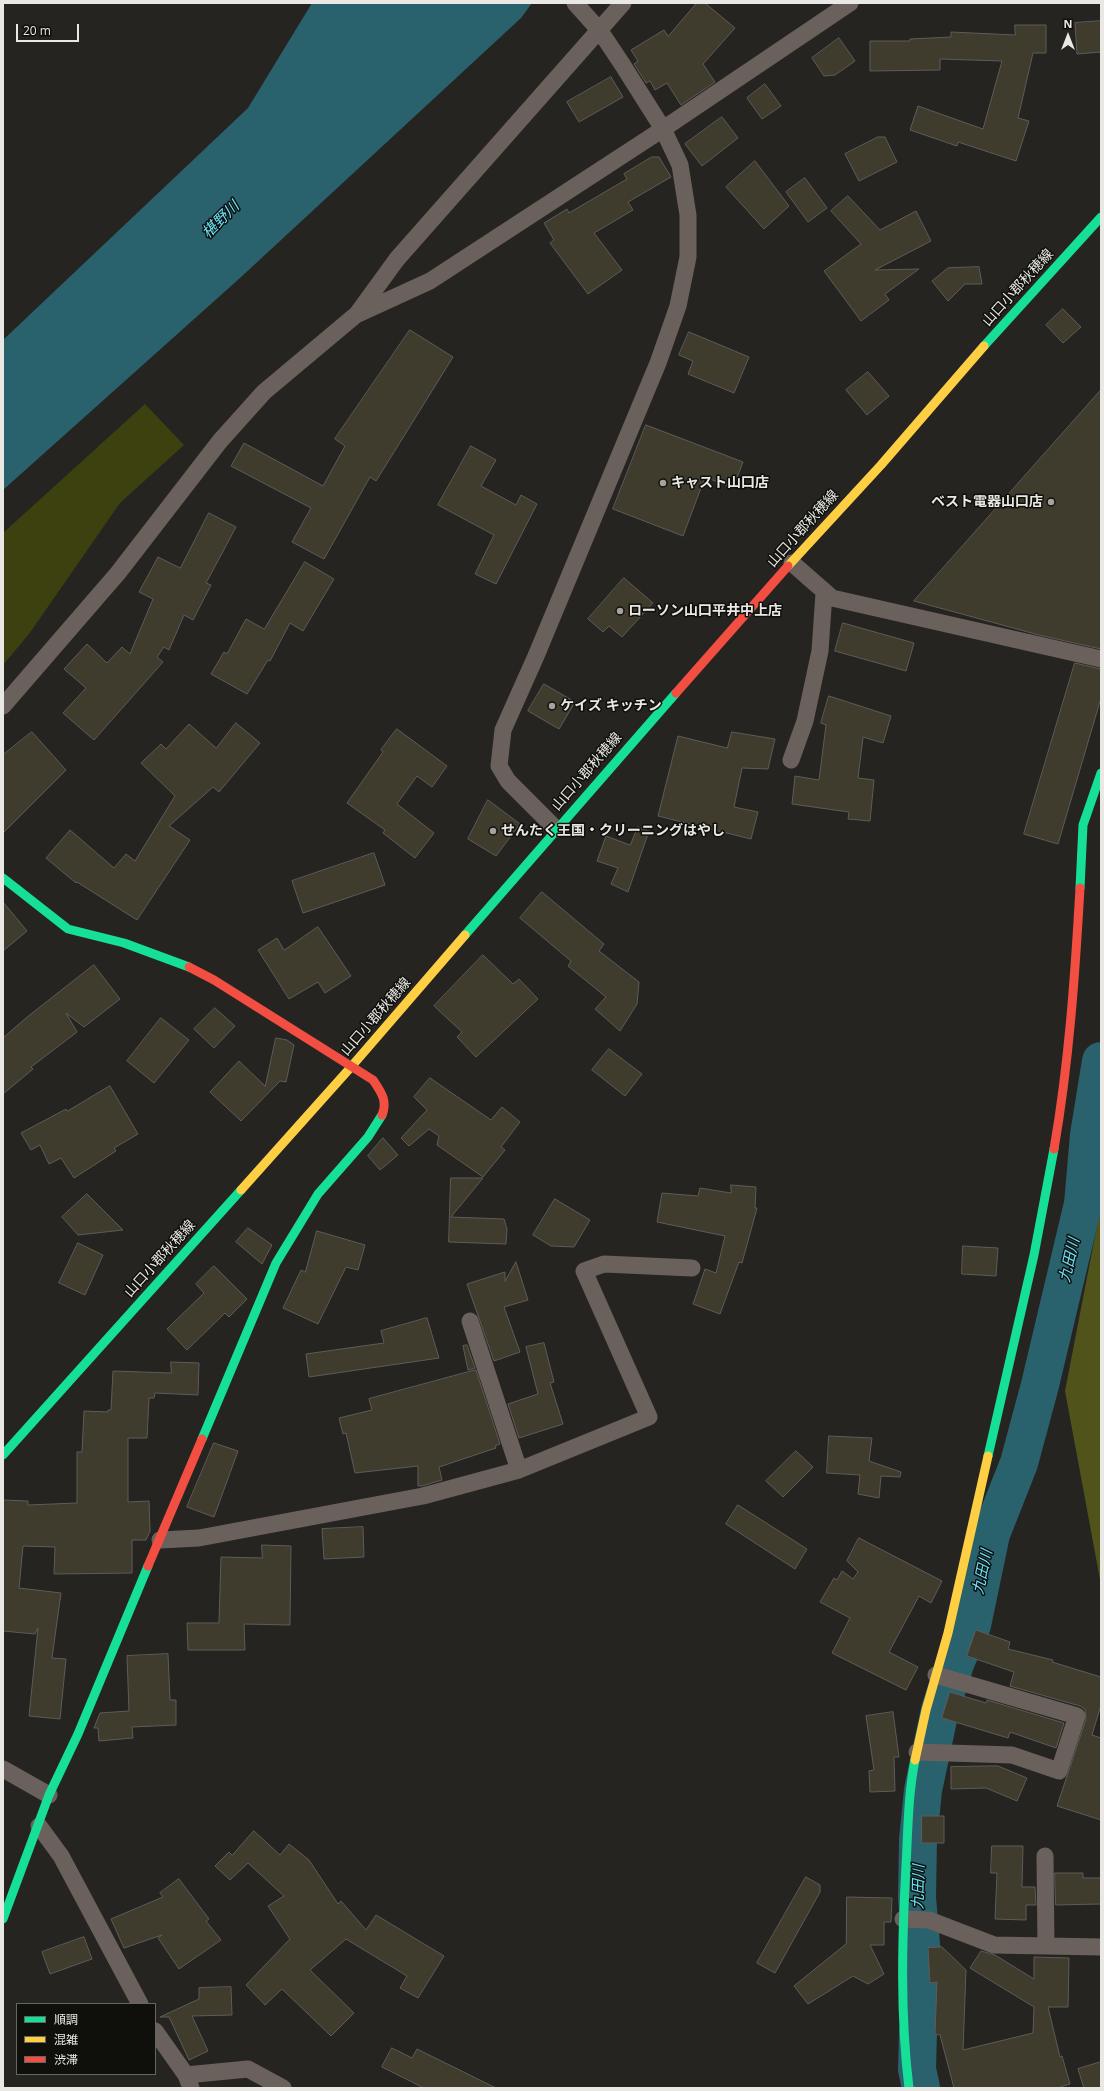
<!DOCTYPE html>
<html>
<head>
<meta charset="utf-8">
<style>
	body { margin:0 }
	#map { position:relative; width:1104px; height:2091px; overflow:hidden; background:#262421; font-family:"Open Sans","Noto Sans JP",sans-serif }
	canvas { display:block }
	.frame { position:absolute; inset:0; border:4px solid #e9e8e5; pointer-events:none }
	.legend { position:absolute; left:16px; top:2003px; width:140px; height:72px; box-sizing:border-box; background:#0f0f0c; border:1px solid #666663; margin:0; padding:5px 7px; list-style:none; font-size:12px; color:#e9e8e5 }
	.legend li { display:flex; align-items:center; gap:8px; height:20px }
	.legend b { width:20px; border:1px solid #666663 }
	.north { position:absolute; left:1048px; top:16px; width:40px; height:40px; -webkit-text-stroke:3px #0f0f0c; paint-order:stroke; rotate:0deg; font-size:11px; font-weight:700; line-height:16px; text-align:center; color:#e9e8e5 }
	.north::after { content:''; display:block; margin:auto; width:14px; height:18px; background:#e9e8e5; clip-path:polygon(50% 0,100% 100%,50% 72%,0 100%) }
	.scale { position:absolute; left:16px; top:24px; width:63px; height:18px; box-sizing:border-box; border:2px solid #e9e8e5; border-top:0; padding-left:5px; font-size:12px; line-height:14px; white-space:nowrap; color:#e9e8e5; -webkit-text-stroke:3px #0f0f0c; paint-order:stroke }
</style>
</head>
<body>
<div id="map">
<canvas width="1104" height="2091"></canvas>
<div class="frame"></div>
<ul class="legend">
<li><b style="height:5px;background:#16e098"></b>順調</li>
<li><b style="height:5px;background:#ffcf43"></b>混雑</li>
<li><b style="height:5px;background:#f24e42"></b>渋滞</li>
</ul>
<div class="north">N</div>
<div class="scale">20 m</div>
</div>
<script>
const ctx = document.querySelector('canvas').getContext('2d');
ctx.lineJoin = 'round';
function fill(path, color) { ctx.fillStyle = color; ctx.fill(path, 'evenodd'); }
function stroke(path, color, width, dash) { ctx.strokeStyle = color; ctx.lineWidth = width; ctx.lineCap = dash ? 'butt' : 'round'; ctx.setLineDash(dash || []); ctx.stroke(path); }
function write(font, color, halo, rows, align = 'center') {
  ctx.font = font + ' "Open Sans","Noto Sans JP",sans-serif'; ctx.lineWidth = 3; ctx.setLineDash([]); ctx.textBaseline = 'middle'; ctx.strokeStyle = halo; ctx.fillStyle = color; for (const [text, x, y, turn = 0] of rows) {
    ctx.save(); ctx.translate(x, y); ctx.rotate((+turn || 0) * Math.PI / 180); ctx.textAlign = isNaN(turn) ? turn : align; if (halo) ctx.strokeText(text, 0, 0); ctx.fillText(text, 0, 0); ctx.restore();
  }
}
const green = new Path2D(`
	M 145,404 L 184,445 L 120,503 L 29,634 L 3,665 L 3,533 Z`);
const forest = new Path2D(`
	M 1101,1205 L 1101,1585 L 1065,1391 Z`);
const water = new Path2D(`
	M 312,3 L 532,3 L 521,18 L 240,278 L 3,490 L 3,340 L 248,108 Z`);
const river = new Path2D(`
	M 921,2088 L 917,2069 L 918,2032 L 925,1991 L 917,1898 L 918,1840 L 923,1790 L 940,1710 L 956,1661 L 972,1625 L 991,1534 L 1019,1463 L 1040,1385 L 1083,1204 L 1089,1135 L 1101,1061`);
const building = new Path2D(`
	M 697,3 L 705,3 L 735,28 L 703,64 L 715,82 L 681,105 L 667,83 L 655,90 L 650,81 L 646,83 L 634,64 L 638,61 L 631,50 L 664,30 L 668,36 Z
	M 1101,21 L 1101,52 L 1077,54 L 1075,23 Z
	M 1015,25 L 1046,25 L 1046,53 L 1033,53 L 1018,118 L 1029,121 L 1016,161 L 958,142 L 957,146 L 910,130 L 918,106 L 983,129 L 1002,61 L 940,59 L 940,70 L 870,71 L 870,41 L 910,41 L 910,39 L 951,37 L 951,32 L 1015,35 Z
	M 839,38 L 855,61 L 835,75 L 824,76 L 812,58 Z
	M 611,77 L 623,97 L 579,122 L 567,102 Z
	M 765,84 L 781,106 L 762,119 L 747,98 Z
	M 722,117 L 738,138 L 702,166 L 685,144 Z
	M 878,137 L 885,137 L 897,162 L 859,181 L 845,154 Z
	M 652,157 L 659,157 L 671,177 L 628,202 L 633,210 L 594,233 L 622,270 L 588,294 L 550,243 L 554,240 L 544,223 L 567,209 L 569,213 L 627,179 L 624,174 Z
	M 755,161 L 789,206 L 764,229 L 726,187 Z
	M 805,178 L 827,208 L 808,222 L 786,192 Z
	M 848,196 L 880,230 L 916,211 L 931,241 L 875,270 L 919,269 L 885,294 L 889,300 L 861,321 L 824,271 L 861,244 L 831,211 Z
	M 979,267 L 982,284 L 965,284 L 948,301 L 932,281 L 948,268 Z
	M 1063,309 L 1081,327 L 1063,343 L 1046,325 Z
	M 410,330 L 453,357 L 376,481 L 370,477 L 324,559 L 292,542 L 311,508 L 231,466 L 244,443 L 323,486 L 345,446 L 335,439 Z
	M 689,332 L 749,357 L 734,393 L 688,374 L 693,361 L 679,355 Z
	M 868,372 L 889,396 L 867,415 L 846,390 Z
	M 1101,390 L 1101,649 L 1039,635 L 914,601 Z
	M 646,425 L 743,462 L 733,488 L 705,477 L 683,536 L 613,509 Z
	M 471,446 L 496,460 L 481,486 L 516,505 L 521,495 L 537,504 L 496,584 L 475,574 L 494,535 L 438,505 Z
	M 209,513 L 236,527 L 206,583 L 211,585 L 193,620 L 184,615 L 169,650 L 164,647 L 157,657 L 163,662 L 94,740 L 63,713 L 86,688 L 64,669 L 87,644 L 107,663 L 122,647 L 130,654 L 153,599 L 139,592 L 158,557 L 180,568 Z
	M 305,562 L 334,579 L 303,631 L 290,623 L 270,661 L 268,660 L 247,694 L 211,674 L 224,652 L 227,654 L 246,619 L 264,629 Z
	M 624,578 L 653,603 L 622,637 L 609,626 L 603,632 L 588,619 Z
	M 843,623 L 914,643 L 906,671 L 835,651 Z
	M 1075,663 L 1101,669 L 1101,698 L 1058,844 L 1024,834 Z
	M 544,684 L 575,702 L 559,729 L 528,711 Z
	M 829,696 L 891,716 L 883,743 L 863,737 L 858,778 L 874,780 L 870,821 L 848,819 L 849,812 L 792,804 L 795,776 L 819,780 L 826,725 L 821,723 Z
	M 236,723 L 260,743 L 219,792 L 213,787 L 169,826 L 190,840 L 137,920 L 77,882 L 76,883 L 46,858 L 70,830 L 114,868 L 126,854 L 135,861 L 175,796 L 141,763 L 161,744 L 166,749 L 189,724 L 216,748 Z
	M 397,729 L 447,766 L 432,787 L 417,776 L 397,804 L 434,833 L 415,858 L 383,833 L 385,830 L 347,803 L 383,752 L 381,750 Z
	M 32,732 L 66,770 L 3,833 L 3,755 Z
	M 732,732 L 775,739 L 768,769 L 742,768 L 734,807 L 758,812 L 751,839 L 658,816 L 678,736 L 727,748 Z
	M 488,800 L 520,824 L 496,856 L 468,839 Z
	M 638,827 L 649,831 L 628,892 L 611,884 L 618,868 L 597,861 L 606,836 L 630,845 Z
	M 374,853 L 385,885 L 303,913 L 292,881 Z
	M 542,892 L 604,944 L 599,951 L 639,982 L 637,1004 L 620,1031 L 595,1009 L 606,997 L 568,966 L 571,961 L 520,918 Z
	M 3,902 L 27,931 L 3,951 Z
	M 318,927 L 351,976 L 325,993 L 318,982 L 289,999 L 258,950 L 277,938 L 284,950 Z
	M 483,955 L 513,984 L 519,979 L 538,999 L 476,1057 L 457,1037 L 462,1032 L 434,1006 Z
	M 94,965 L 120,999 L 84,1027 L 66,1013 L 77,1032 L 31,1067 L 33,1069 L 3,1094 L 3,1038 L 26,1018 Z
	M 215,1008 L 235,1026 L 214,1048 L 194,1029 Z
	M 161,1018 L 189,1040 L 154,1083 L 127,1061 Z
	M 276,1038 L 287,1040 L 294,1045 L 286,1082 L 280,1081 L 241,1121 L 210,1092 L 239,1061 L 265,1086 Z
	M 609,1049 L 642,1074 L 625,1096 L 592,1070 Z
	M 430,1078 L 491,1120 L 502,1107 L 520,1122 L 501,1147 L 505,1150 L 483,1177 L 437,1145 L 439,1136 L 429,1129 L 409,1146 L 401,1138 L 427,1110 L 414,1097 Z
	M 110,1086 L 138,1134 L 114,1148 L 116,1151 L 74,1178 L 61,1158 L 49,1164 L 40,1145 L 31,1150 L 21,1133 L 66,1109 L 67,1111 Z
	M 383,1138 L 398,1155 L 380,1170 L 368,1156 Z
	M 451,1178 L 483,1178 L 451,1217 L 504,1219 L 507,1229 L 506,1244 L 449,1242 Z
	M 731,1185 L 756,1187 L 755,1208 L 757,1208 L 742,1263 L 739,1262 L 720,1314 L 693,1304 L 705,1269 L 716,1273 L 725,1236 L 657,1222 L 662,1193 L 698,1196 L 700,1188 L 731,1193 Z
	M 87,1194 L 123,1230 L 78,1235 L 62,1217 Z
	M 555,1199 L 590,1220 L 574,1247 L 551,1246 L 533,1235 Z
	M 248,1228 L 272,1245 L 262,1264 L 236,1242 Z
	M 317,1231 L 365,1245 L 358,1270 L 346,1267 L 318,1324 L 283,1308 L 301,1270 L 305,1272 Z
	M 78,1243 L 103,1255 L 85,1295 L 59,1283 Z
	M 963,1246 L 998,1248 L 996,1276 L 962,1274 Z
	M 516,1262 L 528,1300 L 504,1307 L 520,1352 L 494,1361 L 467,1284 L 505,1272 L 505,1281 Z
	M 214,1266 L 247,1299 L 229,1317 L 225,1313 L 187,1350 L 167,1329 L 204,1293 L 196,1284 Z
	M 427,1318 L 439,1358 L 309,1377 L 306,1354 L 384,1343 L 381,1331 Z
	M 544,1343 L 554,1382 L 550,1383 L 563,1424 L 519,1438 L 508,1404 L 538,1394 L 526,1347 Z
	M 467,1345 L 475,1368 L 468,1370 L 463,1346 Z
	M 171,1362 L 199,1363 L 198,1395 L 155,1393 L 154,1398 L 149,1398 L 147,1438 L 128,1438 L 128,1502 L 149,1501 L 150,1531 L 146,1540 L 132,1540 L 132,1573 L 54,1574 L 55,1547 L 23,1546 L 19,1588 L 61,1593 L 52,1658 L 66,1659 L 60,1719 L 29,1716 L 38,1628 L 35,1634 L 3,1631 L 3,1500 L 28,1501 L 28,1505 L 77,1503 L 77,1452 L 82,1452 L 84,1411 L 108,1412 L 108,1410 L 111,1410 L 113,1371 L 171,1373 Z
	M 476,1370 L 500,1444 L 495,1446 L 496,1448 L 439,1467 L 442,1480 L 422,1486 L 418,1486 L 418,1466 L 355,1473 L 346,1433 L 343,1434 L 339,1418 L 372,1410 L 369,1399 Z
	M 829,1436 L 872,1438 L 869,1461 L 901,1472 L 900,1477 L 881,1476 L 879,1498 L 858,1494 L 860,1475 L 827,1473 Z
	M 214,1443 L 238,1451 L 214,1517 L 187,1507 Z
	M 796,1451 L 813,1467 L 783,1497 L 766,1481 Z
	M 738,1505 L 807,1549 L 795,1569 L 726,1524 Z
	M 363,1527 L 364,1557 L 324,1559 L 322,1529 Z
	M 859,1538 L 942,1581 L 931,1603 L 919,1596 L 889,1652 L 918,1667 L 906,1690 L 832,1653 L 850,1618 L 820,1602 L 834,1578 L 837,1580 L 842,1571 L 853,1579 L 858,1572 L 847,1561 Z
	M 262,1545 L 291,1546 L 290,1625 L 244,1624 L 245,1650 L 188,1650 L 187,1623 L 219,1623 L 221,1557 L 262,1558 Z
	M 976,1630 L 1010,1642 L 1008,1649 L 1053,1660 L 1052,1662 L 1101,1677 L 1101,1705 L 1092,1735 L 1101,1738 L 1101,1820 L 1057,1806 L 1086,1719 L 1085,1709 L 1080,1706 L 1010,1686 L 1014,1672 L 967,1656 Z
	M 168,1654 L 170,1700 L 176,1700 L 176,1725 L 132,1727 L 133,1738 L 99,1741 L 98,1728 L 94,1728 L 100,1713 L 129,1711 L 127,1656 Z
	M 950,1692 L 986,1703 L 987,1700 L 1064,1723 L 1056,1748 L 1010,1732 L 1008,1738 L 942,1718 Z
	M 893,1712 L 899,1757 L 894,1757 L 895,1791 L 870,1792 L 869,1771 L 874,1770 L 866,1716 Z
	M 998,1766 L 1027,1778 L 1017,1801 L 986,1788 L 951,1789 L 951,1767 Z
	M 922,1816 L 944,1816 L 944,1843 L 922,1843 Z
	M 254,1831 L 280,1855 L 289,1844 L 309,1860 L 338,1904 L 341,1901 L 366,1930 L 376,1915 L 444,1956 L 418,1998 L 400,1988 L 407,1976 L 346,1939 L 310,1970 L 354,2013 L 331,2036 L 282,1989 L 265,2005 L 246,1985 L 290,1939 L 268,1906 L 284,1896 L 248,1863 L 230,1880 L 215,1866 L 229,1852 L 232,1855 Z
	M 992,1846 L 1023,1846 L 1022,1887 L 1035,1887 L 1036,1905 L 1026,1905 L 1026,1920 L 995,1919 L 997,1873 L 991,1873 Z
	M 1055,1873 L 1083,1873 L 1083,1878 L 1101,1878 L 1101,1904 L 1056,1905 Z
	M 806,1877 L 820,1885 L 820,1892 L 775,1973 L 757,1963 Z
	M 179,1879 L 209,1919 L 206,1921 L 221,1940 L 179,1969 L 158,1938 L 162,1935 L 124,1948 L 111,1919 L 163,1897 L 160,1893 Z
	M 847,1897 L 892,1898 L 891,1922 L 884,1922 L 884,1945 L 870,1945 L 884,1974 L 868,1984 L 853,1976 L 808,2004 L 794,1986 L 846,1944 Z
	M 84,1937 L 92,1959 L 50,1974 L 42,1952 Z
	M 942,1947 L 966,1970 L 963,2050 L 1033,2033 L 1034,2007 L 970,1968 L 981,1951 L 995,1955 L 1034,1979 L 1034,1957 L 1069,1958 L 1068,2007 L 1048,2007 L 1060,2057 L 1062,2056 L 1070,2084 L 1057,2088 L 954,2088 L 940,2035 L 935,2034 L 937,1982 L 930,1983 L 928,1948 Z
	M 231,1987 L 232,2015 L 192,2016 L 208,2051 L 189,2060 L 169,2017 L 160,2017 L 199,1999 L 199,1988 Z
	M 392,2048 L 412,2058 L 417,2049 L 496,2088 L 424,2088 L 382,2067 Z
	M 1101,2062 L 1101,2088 L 1084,2088 L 1078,2069 Z`);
const street = new Path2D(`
	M 358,314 L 430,281 L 663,129 L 850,3
	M 792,563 L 832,598 L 1101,659
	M 3,706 L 118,573 L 220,441 L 264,392 L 357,314 L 397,259 L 623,3
	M 791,760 L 805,721 L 820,651 L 824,593
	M 556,829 L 508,781 L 499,766 L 503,730 L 536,656 L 658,363 L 678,306 L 688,257 L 688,215 L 680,165 L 663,129 L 622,64 L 600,31 L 575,3
	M 470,1321 L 519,1470
	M 160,1540 L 199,1538 L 423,1496 L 519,1470 L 649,1417 L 584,1271 L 604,1264 L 692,1268
	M 917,1752 L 1012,1755 L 1059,1771 L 1077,1716 L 936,1675
	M 3,1769 L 49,1795
	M 39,1826 L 61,1856 L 140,2004
	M 1045,1856 L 1046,1946
	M 903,1919 L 929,1920 L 994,1945 L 1101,1947
	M 155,2031 L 186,2075 L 191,2088
	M 186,2075 L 248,2069 L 283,2088`);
const fast = new Path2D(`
	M 984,346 L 1101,217
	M 3,878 L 68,929 L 124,943 L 189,967
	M 1080,888 L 1083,825 L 1101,773
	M 465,935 L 676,693
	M 202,1439 L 276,1263 L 318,1194 L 368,1137 L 382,1115
	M 3,1455 L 241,1190
	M 988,1456 L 1034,1255 L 1054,1149
	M 3,1919 L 49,1795 L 78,1734 L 148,1566
	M 909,2088 C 900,2015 902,1939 906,1866 C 908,1830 908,1795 915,1760`);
const slow = new Path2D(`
	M 788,566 L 881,465 L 984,346
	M 241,1190 L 351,1067 L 465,935
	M 915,1760 L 926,1710 L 948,1633 L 988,1456`);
const jam = new Path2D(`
	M 676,693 L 788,566
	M 189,967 L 214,980 L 373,1080 C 381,1092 388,1101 382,1115
	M 1054,1149 C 1069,1063 1075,975 1080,888
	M 148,1566 L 202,1439`);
const markers = [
	[663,483,4,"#a5a3a0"],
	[1051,502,4,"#a5a3a0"],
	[620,611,4,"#a5a3a0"],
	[552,706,4,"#a5a3a0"],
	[493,831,4,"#a5a3a0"]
];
const streetNames = [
	["山口小郡秋穂線",1018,288,-48],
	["山口小郡秋穂線",803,529,-48],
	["山口小郡秋穂線",587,772,-49],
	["山口小郡秋穂線",376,1017,-49],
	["山口小郡秋穂線",160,1259,-48]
];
const poiNames = [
	["キャスト山口店",671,483],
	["ベスト電器山口店",1043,502,"right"],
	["ローソン山口平井中上店",628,611],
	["ケイズ キッチン",560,706],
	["せんたく王国・クリーニングはやし",501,831]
];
const waterNames = [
	["椹野川",221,220,-45],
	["九田川",1070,1260,-77],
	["九田川",983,1572,-78],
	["九田川",919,1887,-89]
];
fill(green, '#3d410f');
fill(forest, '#50541a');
fill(water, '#29616d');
stroke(river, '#29616d', 38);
fill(building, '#3f3b2d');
stroke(building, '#5d5c59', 1);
stroke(street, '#6b615c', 17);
stroke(fast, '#16e098', 9);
stroke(slow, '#ffcf43', 9);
stroke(jam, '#f24e42', 9);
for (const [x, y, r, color] of markers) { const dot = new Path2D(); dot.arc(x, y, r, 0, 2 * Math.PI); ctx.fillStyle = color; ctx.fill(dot); stroke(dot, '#0f0f0c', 1.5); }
write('14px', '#e9e8e5', '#0f0f0c', streetNames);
write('bold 14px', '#e9e8e5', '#0f0f0c', poiNames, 'left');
write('italic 15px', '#69e1fa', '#0f0f0c', waterNames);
</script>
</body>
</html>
